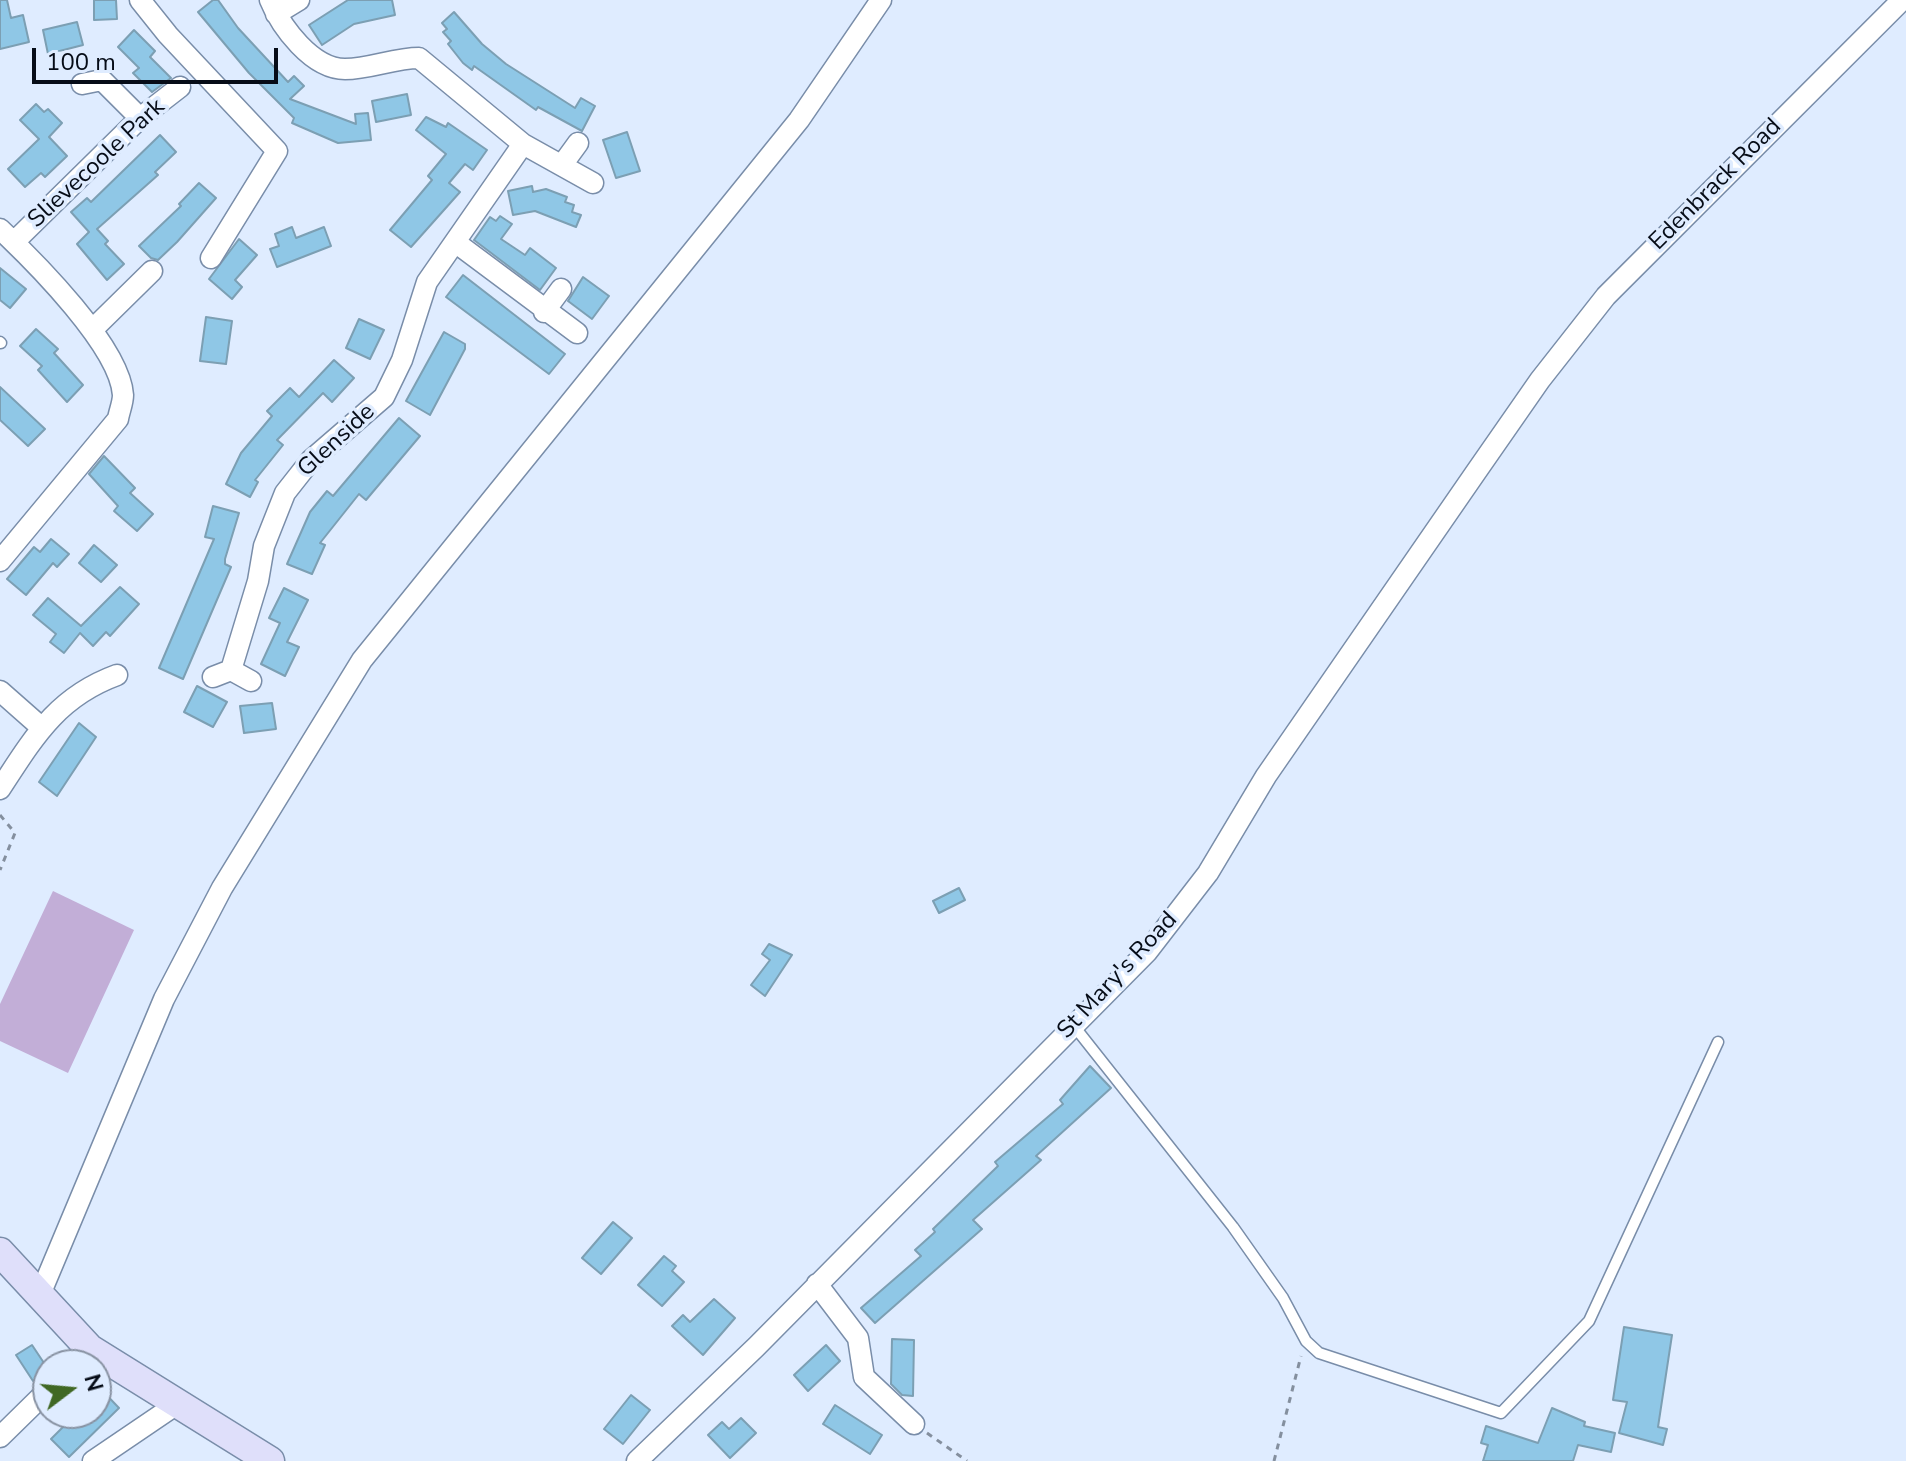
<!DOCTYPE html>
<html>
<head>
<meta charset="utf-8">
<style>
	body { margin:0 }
	#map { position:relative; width:1906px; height:1461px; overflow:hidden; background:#dfecff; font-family:"Nunito Sans",sans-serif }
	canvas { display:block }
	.north { position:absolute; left:32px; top:1349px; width:80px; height:80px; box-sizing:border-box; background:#dfecff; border:2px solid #8892a2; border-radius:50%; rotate:74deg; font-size:22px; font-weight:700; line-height:32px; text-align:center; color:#060c17 }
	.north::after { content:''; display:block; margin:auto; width:28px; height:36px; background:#406824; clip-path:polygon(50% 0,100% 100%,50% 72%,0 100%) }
	.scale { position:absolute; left:32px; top:48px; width:246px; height:36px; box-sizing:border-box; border:4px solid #060c17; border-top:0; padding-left:10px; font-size:24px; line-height:28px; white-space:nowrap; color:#060c17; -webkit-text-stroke:6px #dfecff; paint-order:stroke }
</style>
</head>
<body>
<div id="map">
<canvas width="1906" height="1461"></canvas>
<div class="north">N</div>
<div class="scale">100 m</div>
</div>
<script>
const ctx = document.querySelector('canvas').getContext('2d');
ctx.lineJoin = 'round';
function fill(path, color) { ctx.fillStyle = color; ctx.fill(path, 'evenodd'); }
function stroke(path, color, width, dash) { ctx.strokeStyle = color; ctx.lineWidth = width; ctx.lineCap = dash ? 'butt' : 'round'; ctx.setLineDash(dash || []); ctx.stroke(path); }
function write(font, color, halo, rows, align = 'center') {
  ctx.font = font + ' "Nunito Sans",sans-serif'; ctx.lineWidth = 7; ctx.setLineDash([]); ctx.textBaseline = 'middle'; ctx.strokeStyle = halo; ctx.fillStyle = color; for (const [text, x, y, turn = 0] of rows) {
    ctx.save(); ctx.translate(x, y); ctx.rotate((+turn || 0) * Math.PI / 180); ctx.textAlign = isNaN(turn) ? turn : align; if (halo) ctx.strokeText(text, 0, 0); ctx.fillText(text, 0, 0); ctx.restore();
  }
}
const green = new Path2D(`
	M 53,891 L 134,930 L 68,1073 L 0,1041 L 0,1004 Z`);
const building = new Path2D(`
	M 0,0 L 7,0 L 11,18 L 23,15 L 29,42 L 0,49 Z
	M 94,0 L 116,0 L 117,19 L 94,20 Z
	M 213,0 L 218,0 L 238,28 L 288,82 L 294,76 L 304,86 L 290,99 L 356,124 L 355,114 L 368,113 L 371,140 L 338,143 L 292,123 L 294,118 L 249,73 L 198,12 Z
	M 348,0 L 392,0 L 395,15 L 354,24 L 322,45 L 309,25 Z
	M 454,12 L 482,44 L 506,64 L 575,108 L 581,98 L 595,106 L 582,131 L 538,107 L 536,110 L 474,66 L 472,70 L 463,63 L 448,44 L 451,41 L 443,32 L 447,29 L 442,23 Z
	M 77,22 L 83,45 L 48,54 L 43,30 Z
	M 134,30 L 155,51 L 150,57 L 171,78 L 152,92 L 133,73 L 139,68 L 118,47 Z
	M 407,94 L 411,115 L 376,122 L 372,101 Z
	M 36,104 L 44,112 L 48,109 L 62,123 L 49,137 L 67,156 L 45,177 L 41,173 L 25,187 L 8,169 L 39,139 L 20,120 Z
	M 426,117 L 446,127 L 448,123 L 487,150 L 473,170 L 465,164 L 449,183 L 460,192 L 411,247 L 390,230 L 432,180 L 428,176 L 446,154 L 416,130 Z
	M 627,132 L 640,171 L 616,178 L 603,140 Z
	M 160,135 L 176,152 L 155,172 L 158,175 L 97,229 L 108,241 L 105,244 L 124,264 L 107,280 L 77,244 L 89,232 L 71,212 L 87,198 L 91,202 Z
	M 199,183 L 216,198 L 177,242 L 158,260 L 151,258 L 139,246 L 181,206 L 179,204 Z
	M 532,186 L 533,192 L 546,189 L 567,197 L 565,202 L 574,205 L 572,212 L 581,215 L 576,227 L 535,211 L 513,215 L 508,191 Z
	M 500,216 L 512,224 L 501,239 L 525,255 L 530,248 L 556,268 L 540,290 L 474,240 L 490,217 L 496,221 Z
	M 292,227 L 296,238 L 324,227 L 331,246 L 277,267 L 270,249 L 279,246 L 275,234 Z
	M 239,239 L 257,255 L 235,280 L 242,287 L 232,299 L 209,279 Z
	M 0,268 L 26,289 L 10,308 L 0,300 Z
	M 463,275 L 565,354 L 549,374 L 446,297 Z
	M 583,277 L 609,296 L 592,319 L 568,301 Z
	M 206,317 L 232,321 L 226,364 L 200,361 Z
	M 359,319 L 384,330 L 370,359 L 346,348 Z
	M 36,329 L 58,349 L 54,353 L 83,385 L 67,402 L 38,370 L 42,366 L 20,346 Z
	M 444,332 L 465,344 L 465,349 L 430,415 L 406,401 Z
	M 334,360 L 354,378 L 332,402 L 323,393 L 277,440 L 283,445 L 255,480 L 258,482 L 250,497 L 226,484 L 241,453 L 272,416 L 267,411 L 290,388 L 299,397 Z
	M 0,387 L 45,429 L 28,446 L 0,420 Z
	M 399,418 L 420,436 L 366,500 L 359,494 L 320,543 L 325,545 L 312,574 L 287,564 L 310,512 L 327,491 L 333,496 Z
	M 104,456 L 135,488 L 130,493 L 153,514 L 137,531 L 114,511 L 118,506 L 89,474 Z
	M 213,506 L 239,513 L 225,559 L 225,564 L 231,567 L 183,679 L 159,668 L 214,539 L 205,537 Z
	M 51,539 L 69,554 L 57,567 L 53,563 L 26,595 L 7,579 L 34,547 L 40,552 Z
	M 94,545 L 117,565 L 101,582 L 79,563 Z
	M 120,587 L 139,604 L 110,636 L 106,632 L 93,646 L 80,633 L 64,653 L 50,642 L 56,634 L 33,615 L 48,598 L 81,626 Z
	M 284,588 L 308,600 L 287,642 L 299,647 L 285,676 L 261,664 L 280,623 L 269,618 Z
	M 197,686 L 227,702 L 213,727 L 184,712 Z
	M 272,703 L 276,729 L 244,733 L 240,706 Z
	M 79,723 L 96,737 L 57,796 L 39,782 Z
	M 959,888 L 965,900 L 939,913 L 933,901 Z
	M 769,944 L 792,955 L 765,996 L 751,985 L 770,960 L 762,954 Z
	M 1090,1066 L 1111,1088 L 1036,1156 L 1041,1160 L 973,1220 L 982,1229 L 875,1323 L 861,1308 L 921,1256 L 915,1250 L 935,1232 L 933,1229 L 998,1166 L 995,1162 L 1063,1104 L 1060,1100 Z
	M 613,1222 L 632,1238 L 601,1274 L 582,1258 Z
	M 664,1256 L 676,1266 L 672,1271 L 684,1282 L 662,1306 L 638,1285 Z
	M 714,1299 L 735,1318 L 703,1355 L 672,1326 L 683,1315 L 690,1322 Z
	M 1624,1327 L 1672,1335 L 1658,1427 L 1667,1429 L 1663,1445 L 1619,1433 L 1627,1402 L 1613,1400 Z
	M 892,1339 L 914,1340 L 913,1396 L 902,1395 L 891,1384 Z
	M 32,1345 L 48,1369 L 33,1381 L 16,1355 Z
	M 826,1345 L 840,1361 L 808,1391 L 794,1375 Z
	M 96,1384 L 119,1408 L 69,1457 L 51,1439 L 77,1413 L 96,1413 Z
	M 631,1395 L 650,1410 L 623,1444 L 604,1429 Z
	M 835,1405 L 882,1435 L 870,1454 L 823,1424 Z
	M 1552,1408 L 1585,1422 L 1584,1426 L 1615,1433 L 1611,1452 L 1578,1445 L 1573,1461 L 1483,1461 L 1488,1445 L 1481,1443 L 1486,1426 L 1538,1443 Z
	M 741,1418 L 756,1433 L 730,1458 L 708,1435 L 722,1422 L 729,1429 Z`);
const path = new Path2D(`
	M 0,815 L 15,833 L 0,870
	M 927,1433 L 967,1461
	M 1274,1461 L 1301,1356`);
const lane = new Path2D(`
	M 0,342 L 1,343
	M 1074,1026 L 1233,1227 L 1283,1298 L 1306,1341 L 1319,1353 L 1501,1413 L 1589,1321 L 1718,1042`);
const street = new Path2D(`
	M 140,0 L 168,35 L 277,151 L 211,258
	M 270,0 C 281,27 312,69 345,69 C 370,69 394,58 419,58 L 523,144 L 593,183
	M 276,14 L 299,0
	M 82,84 L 102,80 L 140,118
	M 562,165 L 578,143
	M 0,229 C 35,262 120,347 123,395 C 123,403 119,412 118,419 L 0,561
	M 14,242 L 140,118 L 180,87
	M 455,242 L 577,333
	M 544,312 L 561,289
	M 92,330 L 152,271
	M 231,670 L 251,681
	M 213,677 L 231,670 L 258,581 L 264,546 L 285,493 L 311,460 L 384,397 L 402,360 L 427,282 L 523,144
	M 0,691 L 42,728
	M 0,789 C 34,737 57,697 117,675
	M 817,1284 L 858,1338 L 864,1377 L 914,1424
	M 39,1297 L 164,999 L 222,888 L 362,660 L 799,120 L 881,0
	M 74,1365 L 90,1349
	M 0,1437 L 48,1390
	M 93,1461 L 177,1404
	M 637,1461 L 756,1347 L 1147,952 L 1208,873 L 1266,776 L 1476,472 L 1540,380 L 1606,296 L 1902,0`);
const secondary = new Path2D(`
	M 0,1252 L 90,1349 L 270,1461`);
const streetNames = [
	["Slievecoole Park",97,164,-43],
	["Edenbrack Road",1716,185,-45],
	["Glenside",337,441,-43],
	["St Mary's Road",1118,976,-47]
];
fill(green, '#c2aed7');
fill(building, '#8fc7e6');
stroke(building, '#7c9fb3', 2);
stroke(lane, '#798da9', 13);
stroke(street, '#798da9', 23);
stroke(secondary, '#798da9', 31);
stroke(path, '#848f9e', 3, [6, 6]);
stroke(lane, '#fff', 10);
stroke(street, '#fff', 20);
stroke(secondary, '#dfdffa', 28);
write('24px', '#060c17', '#dfecff', streetNames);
</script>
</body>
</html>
